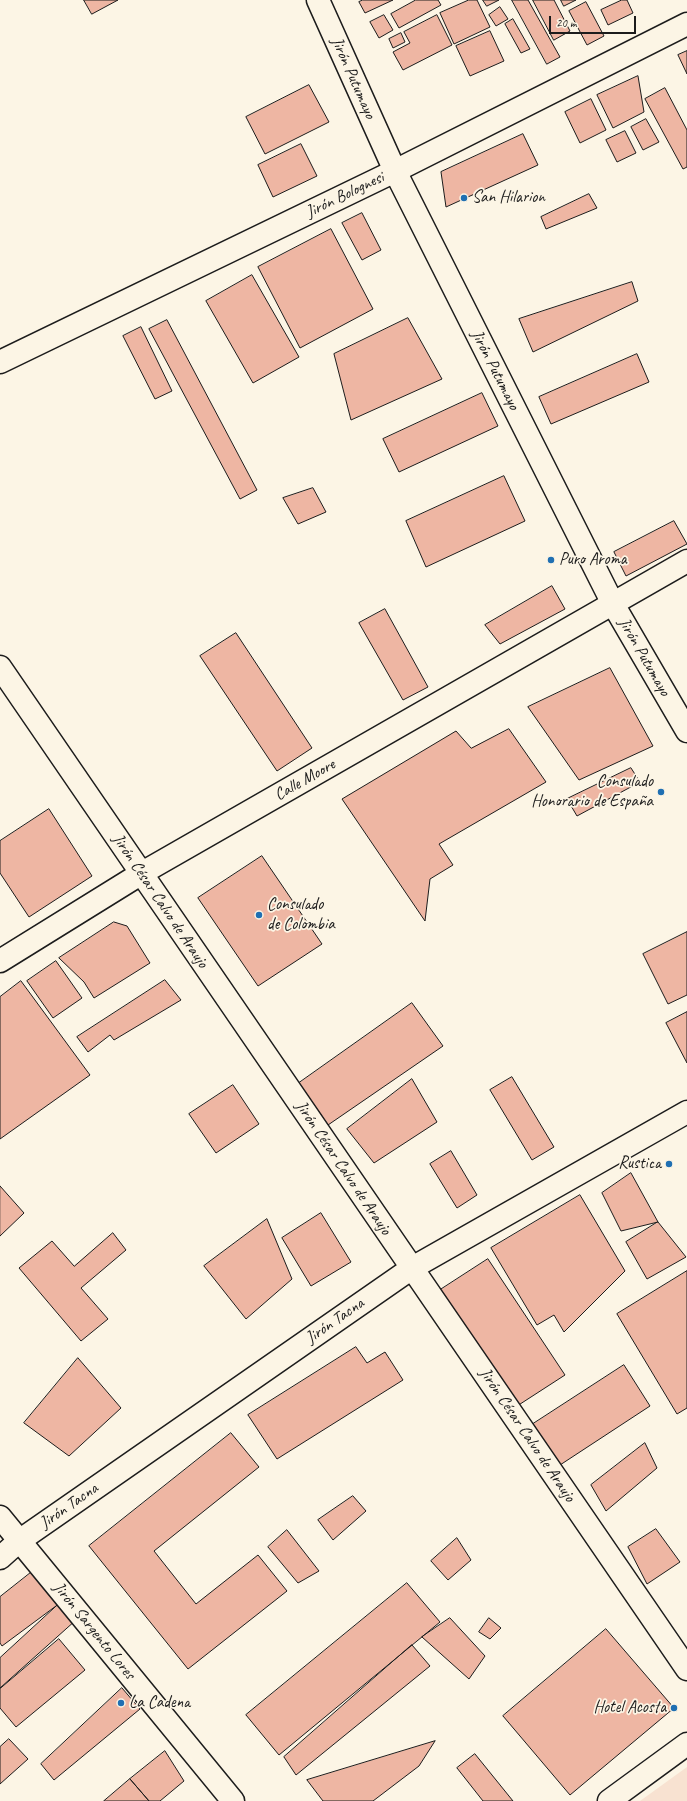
<!DOCTYPE html>
<html>
<head>
<meta charset="utf-8">
<style>
	body { margin:0 }
	#map { position:relative; width:687px; height:1801px; overflow:hidden; background:#fcf5e5; font-family:Caveat,sans-serif }
	canvas { display:block }
	.scale { position:absolute; left:549px; top:16px; width:87px; height:18px; box-sizing:border-box; border:2px solid #1c1c1c; border-top:0; padding-left:5px; font-size:12px; line-height:14px; white-space:nowrap; color:#1c1c1c; -webkit-text-stroke:3px #fcf5e5; paint-order:stroke }
</style>
</head>
<body>
<div id="map">
<canvas width="687" height="1801"></canvas>
<div class="scale">20 m</div>
</div>
<script>
const ctx = document.querySelector('canvas').getContext('2d');
ctx.lineJoin = 'round';
function fill(path, color) { ctx.fillStyle = color; ctx.fill(path, 'evenodd'); }
function stroke(path, color, width, dash) { ctx.strokeStyle = color; ctx.lineWidth = width; ctx.lineCap = dash ? 'butt' : 'round'; ctx.setLineDash(dash || []); ctx.stroke(path); }
function write(font, color, halo, rows, align = 'center') {
  ctx.font = font + ' Caveat,sans-serif'; ctx.lineWidth = 3.5; ctx.setLineDash([]); ctx.textBaseline = 'middle'; ctx.strokeStyle = halo; ctx.fillStyle = color; for (const [text, x, y, turn = 0] of rows) {
    ctx.save(); ctx.translate(x, y); ctx.rotate((+turn || 0) * Math.PI / 180); ctx.textAlign = isNaN(turn) ? turn : align; if (halo) ctx.strokeText(text, 0, 0); ctx.fillText(text, 0, 0); ctx.restore();
  }
}
const built = new Path2D(`
	M 687,1767 L 687,1801 L 640,1801 Z`);
const building = new Path2D(`
	M 84,0 L 118,0 L 92,14 Z
	M 363,0 L 393,0 L 365,13 L 359,2 Z
	M 416,0 L 438,0 L 441,5 L 399,28 L 391,14 Z
	M 469,0 L 477,0 L 490,27 L 454,44 L 440,13 Z
	M 483,0 L 499,0 L 487,6 Z
	M 512,0 L 528,0 L 560,57 L 547,64 Z
	M 533,0 L 554,0 L 570,31 L 554,40 Z
	M 561,0 L 576,0 L 564,6 Z
	M 622,0 L 627,0 L 633,13 L 608,25 L 601,10 Z
	M 586,2 L 604,36 L 587,45 L 569,11 Z
	M 500,7 L 508,19 L 496,26 L 489,15 Z
	M 384,15 L 393,30 L 379,38 L 370,22 Z
	M 437,15 L 452,45 L 403,70 L 393,52 L 410,43 L 404,32 Z
	M 513,19 L 530,49 L 521,53 L 505,24 Z
	M 490,31 L 504,61 L 470,76 L 456,46 Z
	M 401,33 L 405,42 L 393,48 L 389,39 Z
	M 687,51 L 687,74 L 678,55 Z
	M 638,76 L 644,112 L 613,128 L 597,95 Z
	M 309,85 L 329,122 L 265,154 L 246,117 Z
	M 665,88 L 687,130 L 687,167 L 683,169 L 645,99 Z
	M 591,99 L 606,130 L 580,143 L 565,112 Z
	M 646,119 L 659,142 L 643,150 L 631,127 Z
	M 625,131 L 636,153 L 617,162 L 606,140 Z
	M 523,134 L 538,165 L 446,207 L 441,172 Z
	M 301,144 L 317,176 L 273,197 L 258,165 Z
	M 589,194 L 597,208 L 546,229 L 541,217 Z
	M 362,213 L 381,250 L 362,260 L 342,223 Z
	M 331,229 L 373,309 L 300,348 L 258,267 Z
	M 252,275 L 299,357 L 253,383 L 206,301 Z
	M 632,282 L 638,301 L 533,352 L 519,319 Z
	M 408,318 L 442,379 L 351,420 L 334,354 Z
	M 167,320 L 257,490 L 240,499 L 149,329 Z
	M 141,327 L 172,391 L 155,399 L 123,336 Z
	M 637,354 L 649,382 L 551,424 L 539,397 Z
	M 482,393 L 498,426 L 399,472 L 383,439 Z
	M 504,476 L 525,521 L 426,567 L 406,521 Z
	M 313,488 L 326,512 L 298,524 L 283,498 Z
	M 674,521 L 687,544 L 626,576 L 614,552 Z
	M 552,586 L 565,609 L 500,644 L 485,625 Z
	M 385,609 L 428,687 L 403,700 L 359,623 Z
	M 236,633 L 312,748 L 277,771 L 200,656 Z
	M 610,668 L 653,746 L 579,780 L 528,707 Z
	M 509,729 L 546,782 L 439,844 L 453,865 L 430,879 L 425,921 L 342,799 L 456,731 L 471,748 Z
	M 631,768 L 640,782 L 577,816 L 567,799 Z
	M 49,809 L 92,876 L 29,917 L 0,873 L 0,841 Z
	M 262,856 L 322,944 L 258,986 L 198,898 Z
	M 114,922 L 127,926 L 150,963 L 94,998 L 84,982 L 59,958 Z
	M 687,932 L 687,995 L 668,1004 L 643,954 Z
	M 56,961 L 82,998 L 53,1018 L 27,981 Z
	M 165,980 L 181,1000 L 114,1040 L 110,1035 L 88,1052 L 77,1037 Z
	M 21,981 L 90,1075 L 0,1139 L 0,997 Z
	M 412,1003 L 443,1046 L 328,1125 L 299,1083 Z
	M 687,1012 L 687,1063 L 666,1023 Z
	M 512,1077 L 554,1147 L 532,1160 L 490,1090 Z
	M 412,1079 L 437,1122 L 374,1163 L 347,1129 Z
	M 233,1085 L 259,1124 L 216,1153 L 189,1114 Z
	M 451,1151 L 477,1195 L 457,1208 L 430,1164 Z
	M 631,1173 L 658,1222 L 621,1231 L 602,1193 Z
	M 0,1186 L 24,1213 L 0,1236 Z
	M 580,1195 L 625,1271 L 564,1332 L 554,1315 L 537,1325 L 491,1248 Z
	M 321,1213 L 351,1262 L 311,1286 L 282,1238 Z
	M 267,1219 L 292,1279 L 246,1319 L 204,1266 Z
	M 658,1222 L 686,1257 L 647,1279 L 626,1242 Z
	M 113,1233 L 126,1250 L 81,1288 L 108,1319 L 81,1341 L 19,1268 L 52,1241 L 74,1266 Z
	M 488,1259 L 565,1375 L 514,1408 L 437,1292 Z
	M 687,1271 L 687,1408 L 677,1414 L 617,1314 Z
	M 356,1347 L 367,1363 L 385,1352 L 403,1380 L 277,1459 L 248,1415 Z
	M 78,1358 L 121,1408 L 69,1456 L 24,1423 Z
	M 624,1365 L 650,1406 L 560,1465 L 533,1424 Z
	M 231,1433 L 259,1467 L 154,1551 L 196,1604 L 258,1555 L 287,1591 L 188,1669 L 89,1546 Z
	M 645,1443 L 657,1468 L 606,1511 L 591,1485 Z
	M 353,1496 L 366,1511 L 333,1540 L 318,1520 Z
	M 656,1529 L 680,1562 L 647,1584 L 628,1547 Z
	M 287,1530 L 319,1571 L 298,1583 L 268,1547 Z
	M 457,1538 L 471,1560 L 448,1580 L 431,1561 Z
	M 33,1571 L 60,1603 L 2,1646 L 0,1643 L 0,1597 Z
	M 407,1583 L 440,1622 L 279,1755 L 246,1715 Z
	M 60,1603 L 76,1620 L 0,1688 L 0,1658 Z
	M 450,1618 L 485,1656 L 469,1679 L 422,1637 Z
	M 489,1618 L 501,1628 L 490,1639 L 479,1632 Z
	M 606,1629 L 674,1708 L 570,1795 L 503,1716 Z
	M 59,1639 L 85,1670 L 16,1727 L 0,1708 L 0,1689 Z
	M 412,1645 L 430,1666 L 296,1775 L 284,1757 Z
	M 122,1688 L 140,1709 L 54,1780 L 41,1764 Z
	M 9,1739 L 28,1759 L 0,1784 L 0,1747 Z
	M 435,1741 L 419,1766 L 373,1801 L 323,1801 L 307,1780 Z
	M 165,1751 L 184,1781 L 160,1801 L 149,1801 L 130,1779 Z
	M 475,1754 L 513,1801 L 483,1801 L 457,1768 Z
	M 130,1779 L 149,1801 L 104,1801 Z`);
const street = new Path2D(`
	M 0,362 L 395,171 L 687,24
	M 0,667 L 687,1669
	M 0,961 L 142,873 L 687,561
	M 0,1517 L 233,1801`);
const secondary = new Path2D(`
	M 318,0 L 395,171 L 613,604 L 687,731
	M 0,1558 L 19,1541 L 412,1268 L 687,1112
	M 609,1801 L 687,1744`);
const markers = [
	[464,198,4,"#1f6fb2"],
	[551,560,4,"#1f6fb2"],
	[661,792,4,"#1f6fb2"],
	[259,915,4,"#1f6fb2"],
	[669,1164,4,"#1f6fb2"],
	[121,1703,4,"#1f6fb2"],
	[674,1708,4,"#1f6fb2"]
];
const streetNames = [
	["Jirón Putumayo",353,78,66],
	["Jirón Bolognesi",345,195,-26],
	["Jirón Putumayo",495,370,63],
	["Jirón Putumayo",644,657,60],
	["Calle Moore",305,780,-30],
	["Jirón César Calvo de Araujo",160,901,56],
	["Jirón César Calvo de Araujo",343,1168,56],
	["Jirón Tacna",335,1321,-35],
	["Jirón César Calvo de Araujo",527,1435,56],
	["Jirón Tacna",69,1506,-35],
	["Jirón Sargento Lores",94,1631,51]
];
const poiNames = [
	["San Hilarion",472,198],
	["Puro Aroma",559,560],
	["Consulado",653,782,"right"],
	["Honorario de España",653,802,"right"],
	["Consulado",267,905],
	["de Colombia",267,925],
	["Rustica",661,1164,"right"],
	["La Cadena",129,1703],
	["Hotel Acosta",666,1708,"right"]
];
fill(built, '#f8e2d1');
fill(building, '#eeb6a3');
stroke(building, '#1c1c1c', 1);
stroke(street, '#1c1c1c', 25);
stroke(secondary, '#1c1c1c', 25);
stroke(street, '#fcf5e5', 22);
stroke(secondary, '#fcf5e5', 22);
for (const [x, y, r, color] of markers) { const dot = new Path2D(); dot.arc(x, y, r, 0, 2 * Math.PI); ctx.fillStyle = color; ctx.fill(dot); stroke(dot, '#fcf5e5', 1.5); }
write('17px', '#1c1c1c', '#fcf5e5', streetNames);
write('17px', '#1c1c1c', '#fcf5e5', poiNames, 'left');
</script>
</body>
</html>
